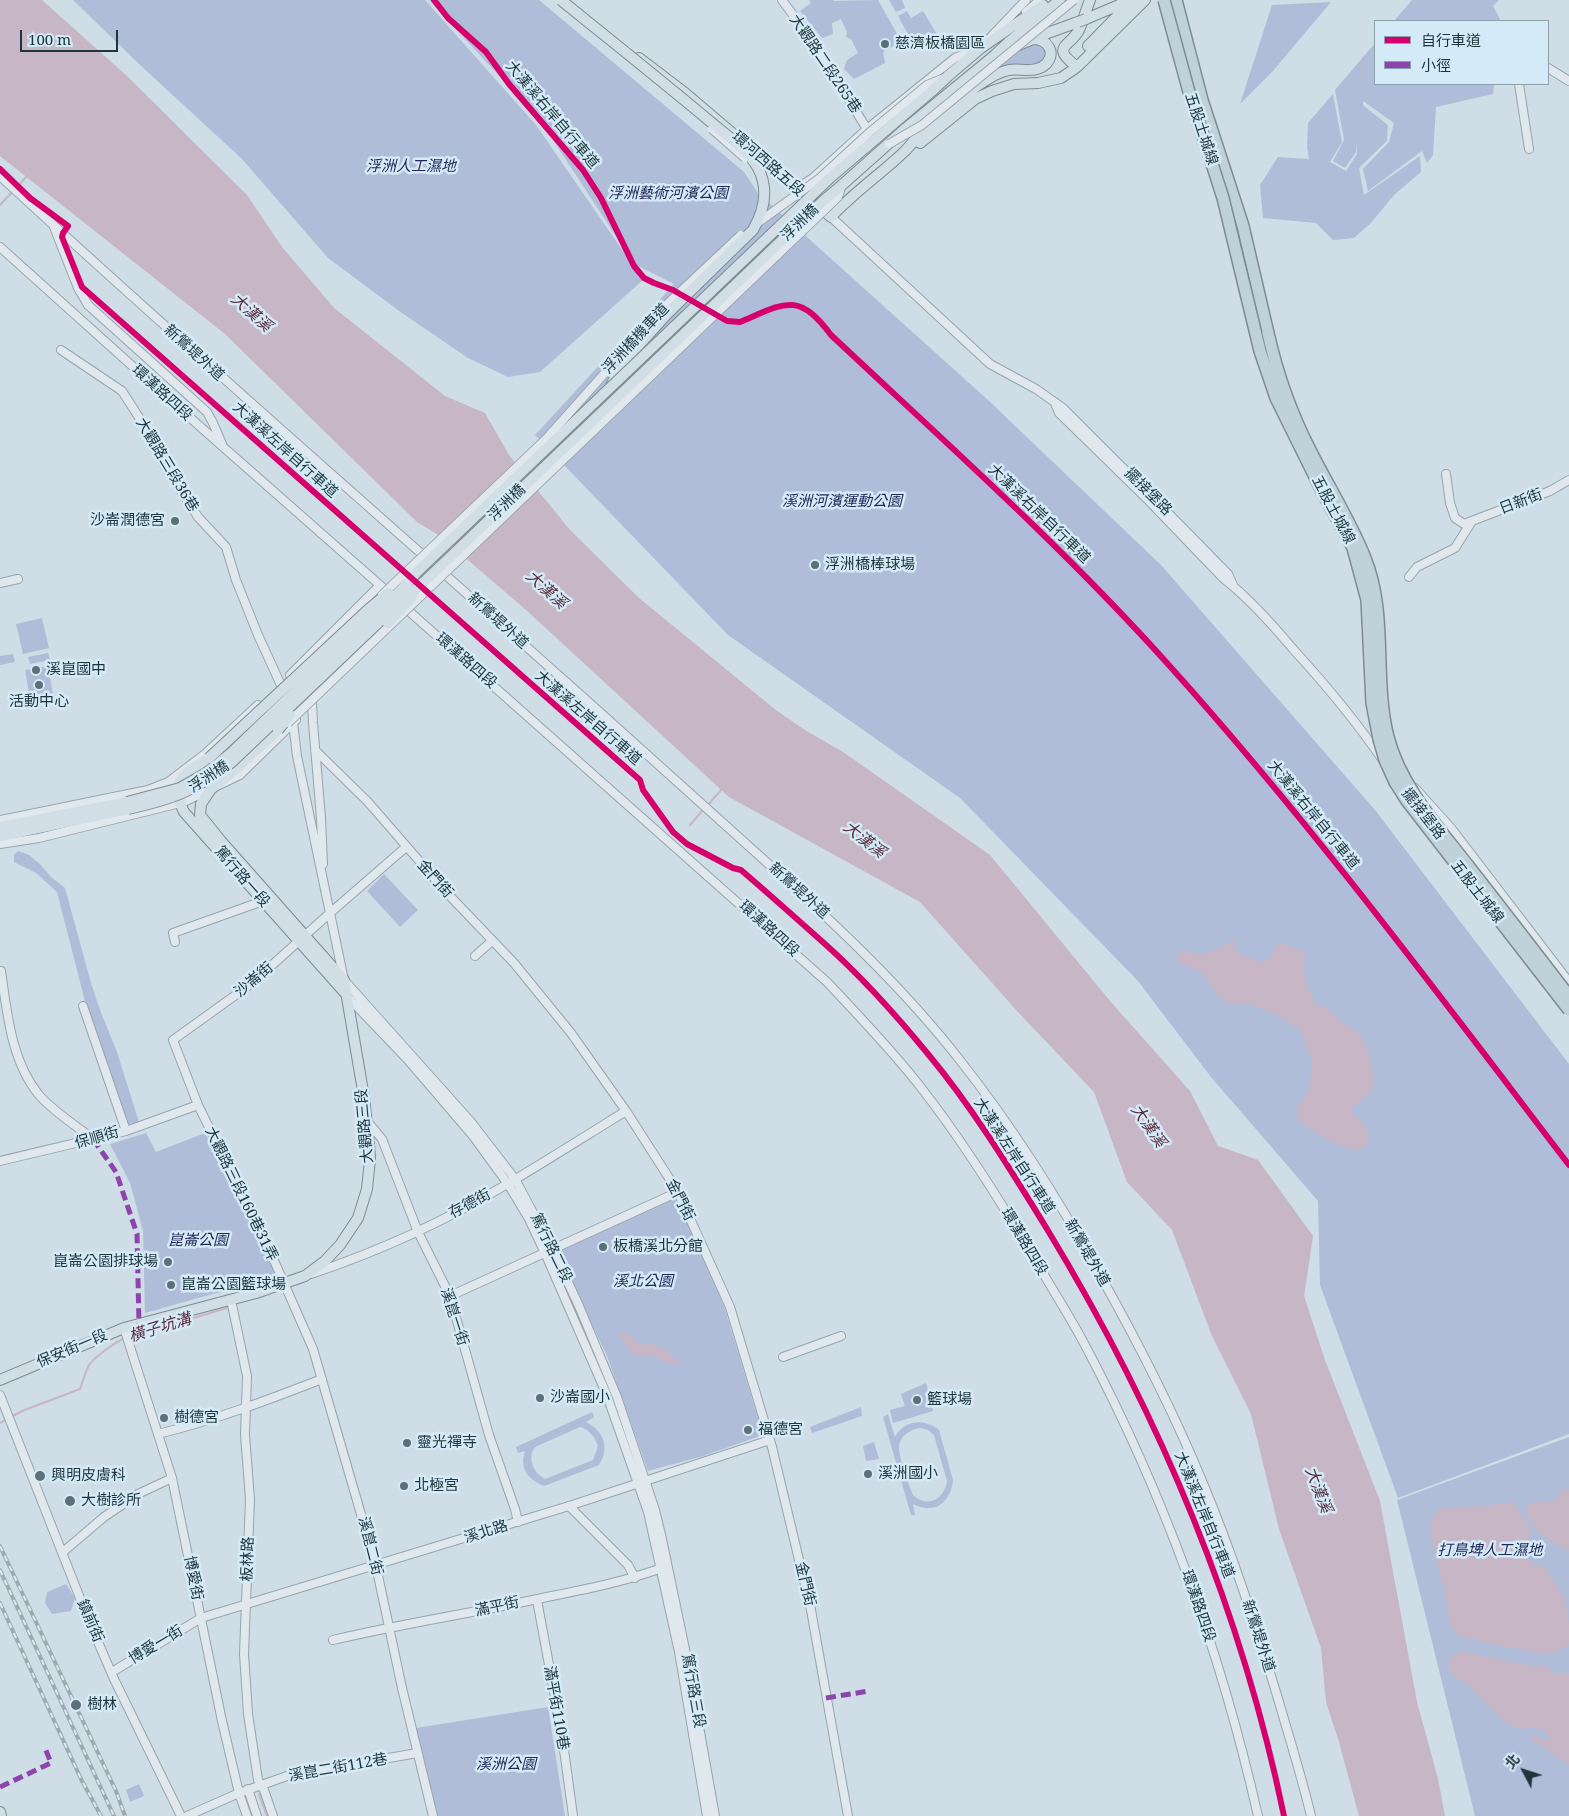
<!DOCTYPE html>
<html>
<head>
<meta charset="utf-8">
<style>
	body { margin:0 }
	#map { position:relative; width:1569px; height:1816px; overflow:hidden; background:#cedde6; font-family:"Noto Serif","Noto Sans TC",serif }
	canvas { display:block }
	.legend { position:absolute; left:1374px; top:20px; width:175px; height:65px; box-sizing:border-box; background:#d4eaf7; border:1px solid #8ba2ac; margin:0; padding:6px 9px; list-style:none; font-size:15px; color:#1e363b }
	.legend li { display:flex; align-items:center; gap:10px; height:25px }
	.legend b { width:25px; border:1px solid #8ba2ac }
	.north { position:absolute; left:1499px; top:1746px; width:50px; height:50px; -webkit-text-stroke:4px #d4eaf7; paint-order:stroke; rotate:310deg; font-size:14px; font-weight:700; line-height:20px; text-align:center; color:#1e363b }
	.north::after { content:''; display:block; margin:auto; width:18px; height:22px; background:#1e363b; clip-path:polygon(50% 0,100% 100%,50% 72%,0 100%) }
	.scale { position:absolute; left:20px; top:30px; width:98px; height:22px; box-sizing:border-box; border:2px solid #1e363b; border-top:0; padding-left:6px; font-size:15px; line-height:18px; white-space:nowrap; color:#1e363b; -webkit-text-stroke:4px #d4eaf7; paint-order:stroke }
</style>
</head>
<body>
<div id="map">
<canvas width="1569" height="1816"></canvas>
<ul class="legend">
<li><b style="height:6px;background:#d6006c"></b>自行車道</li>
<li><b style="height:6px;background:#8e44ad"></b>小徑</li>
</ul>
<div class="north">北</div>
<div class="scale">100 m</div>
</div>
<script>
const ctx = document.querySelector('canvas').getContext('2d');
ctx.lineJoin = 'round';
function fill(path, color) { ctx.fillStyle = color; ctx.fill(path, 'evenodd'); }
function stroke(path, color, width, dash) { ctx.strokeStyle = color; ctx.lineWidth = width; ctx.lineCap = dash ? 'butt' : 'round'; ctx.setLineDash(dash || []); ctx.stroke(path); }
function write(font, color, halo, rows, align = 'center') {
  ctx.font = font + ' "Noto Serif","Noto Sans TC",serif'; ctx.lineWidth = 5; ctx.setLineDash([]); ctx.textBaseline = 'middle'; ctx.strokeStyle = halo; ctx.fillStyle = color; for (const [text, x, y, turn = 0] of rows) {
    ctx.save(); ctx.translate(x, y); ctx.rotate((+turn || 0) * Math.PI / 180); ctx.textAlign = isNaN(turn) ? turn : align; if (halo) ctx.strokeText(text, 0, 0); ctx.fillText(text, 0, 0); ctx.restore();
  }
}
const green = new Path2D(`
	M 73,0 L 425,0 L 536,125 L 643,280 L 540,372 L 508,377 L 468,358 L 402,313 L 328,258 L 242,159 L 139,64 Z
	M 429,0 L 539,0 L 744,172 L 758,193 L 988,400 L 1161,565 L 1375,810 L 1569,1064 L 1569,1434 L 1398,1498 L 1320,1285 L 1318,1201 L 1211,1077 L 1138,981 L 960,798 L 728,635 L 535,435 L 674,284 L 634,264 L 540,120 Z
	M 809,0 L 833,0 L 834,1 L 878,0 L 901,41 L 883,52 L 885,63 L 854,79 L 844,69 L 847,60 L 858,53 L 851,39 L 846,37 L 847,32 L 841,19 L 832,23 L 833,34 L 822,38 L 800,11 L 811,3 Z
	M 889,0 L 902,0 L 905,8 L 896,12 Z
	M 1412,0 L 1499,0 L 1493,6 L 1501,21 L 1394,21 Z
	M 1331,2 L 1273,71 L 1240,104 L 1272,5 Z
	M 907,11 L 911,18 L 923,11 L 938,36 L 916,49 L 898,16 Z
	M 1034,43 L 1042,46 L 1045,50 L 1044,59 C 1031,70 1009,69 993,71 L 1010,54 Z
	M 1375,43 L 1375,84 L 1494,84 L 1493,94 L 1436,107 L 1433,155 L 1427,163 L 1422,151 L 1368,191 L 1363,169 L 1389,142 L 1394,123 L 1363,101 L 1363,105 L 1388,125 L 1387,141 L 1359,168 L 1364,195 L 1420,156 L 1421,172 L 1394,195 L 1371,223 L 1354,238 L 1333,240 L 1316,223 L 1263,218 L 1260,185 L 1278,157 L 1309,159 L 1307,147 L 1308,123 L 1333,94 L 1342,142 L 1330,162 L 1346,171 L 1357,154 L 1357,142 L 1356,152 L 1345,168 L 1333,161 L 1344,140 L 1335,90 Z
	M 42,618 L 49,648 L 23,654 L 16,624 Z
	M 48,653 L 50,660 L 30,664 L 28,657 Z
	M 13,654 L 15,662 L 0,665 L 0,656 Z
	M 48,666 L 54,700 L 31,705 L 25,670 Z
	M 18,851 L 29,855 L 41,865 L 51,877 L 65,888 L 91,983 L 100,1010 L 117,1052 L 139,1122 L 126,1125 L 106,1062 L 91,1025 L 57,892 L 36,873 L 14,862 L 14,855 Z
	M 384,874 L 418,910 L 400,927 L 367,891 Z
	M 146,1133 L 156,1152 L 205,1133 L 277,1276 L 145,1313 L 143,1231 L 130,1183 L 110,1144 Z
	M 676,1195 L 724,1306 L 763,1435 L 703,1456 L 648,1471 L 607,1356 L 557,1251 Z
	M 926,1383 L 933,1411 L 893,1423 L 890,1410 L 905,1406 L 901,1394 Z
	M 861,1407 L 862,1416 L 812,1433 L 810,1427 Z
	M 592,1412 L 594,1417 L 586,1422 C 604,1431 610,1448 599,1465 L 544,1486 C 528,1479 519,1469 525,1451 L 518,1453 L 516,1447 ZM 580,1427 C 590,1430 594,1436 598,1446 L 593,1460 L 545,1479 C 533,1472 527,1459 535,1447 Z
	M 888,1414 L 895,1437 C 904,1420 924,1418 939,1430 L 953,1480 C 952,1493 944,1508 929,1508 C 923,1509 919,1506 913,1504 L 915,1515 L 911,1515 L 883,1417 ZM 921,1428 L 928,1430 L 934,1435 L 947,1481 C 945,1499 927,1509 913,1495 C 909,1486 899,1458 899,1448 C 899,1437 910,1429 921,1428 Z
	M 1569,1437 L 1569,1816 L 1475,1816 L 1397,1500 Z
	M 874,1442 L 879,1459 L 866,1461 L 863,1446 Z
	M 66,1584 L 75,1598 L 71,1611 L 52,1614 L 45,1603 L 47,1592 Z
	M 548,1707 L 565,1816 L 437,1816 L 416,1728 Z
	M 139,1784 L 144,1796 L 130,1802 L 126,1790 Z`);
const water = new Path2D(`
	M 0,0 L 42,0 L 128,77 L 247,195 L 282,247 L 334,308 L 445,396 L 485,413 L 509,455 L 570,530 L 639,598 L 777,711 L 805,730 L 843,752 L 990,855 L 1110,1001 L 1190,1091 L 1218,1146 L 1258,1160 L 1313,1236 L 1304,1296 L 1325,1360 L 1380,1501 L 1417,1702 L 1438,1779 L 1445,1816 L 1359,1816 L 1339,1742 L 1326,1702 L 1321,1648 L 1279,1529 L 1251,1414 L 1212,1336 L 1172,1230 L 1127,1182 L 1094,1092 L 1017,1011 L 920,902 L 729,797 L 525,609 L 440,536 L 417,522 L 225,334 L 0,156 Z
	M 1234,939 L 1235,949 L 1246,957 L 1253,958 L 1258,963 L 1268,960 L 1278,942 L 1306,952 C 1300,972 1307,987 1316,1005 C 1329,1006 1331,1014 1341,1022 C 1347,1027 1356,1029 1360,1035 C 1367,1044 1376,1076 1373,1087 C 1369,1097 1361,1100 1354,1105 L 1354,1115 C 1363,1121 1366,1128 1369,1138 L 1365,1148 L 1352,1150 L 1331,1142 L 1298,1121 L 1297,1108 L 1309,1089 L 1312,1062 L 1301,1031 L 1276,1014 L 1246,1003 L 1236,1003 L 1231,1005 L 1220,998 L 1201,972 L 1177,962 L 1179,951 C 1208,956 1210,956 1234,939 Z
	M 615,1333 L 629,1334 L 641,1344 L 647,1342 L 668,1350 L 672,1357 L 682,1362 C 676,1366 667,1363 660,1361 L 658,1357 L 651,1355 L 635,1356 C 627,1348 624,1339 615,1333 Z
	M 1562,1490 L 1569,1490 L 1569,1551 C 1550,1541 1526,1529 1527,1504 L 1535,1502 L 1553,1502 Z
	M 1513,1502 L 1531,1529 L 1526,1557 L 1534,1566 L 1544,1566 L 1565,1599 L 1569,1624 L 1569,1644 L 1555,1653 L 1542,1654 L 1478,1641 L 1458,1635 L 1450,1624 L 1445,1594 L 1431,1537 L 1431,1518 L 1441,1508 L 1482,1506 Z
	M 1460,1651 L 1532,1666 L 1546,1666 L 1553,1673 L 1569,1673 L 1569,1765 L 1531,1739 L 1534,1736 L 1541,1737 L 1546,1740 L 1549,1739 L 1550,1736 C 1541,1727 1532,1726 1521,1730 C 1498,1722 1487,1701 1469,1686 C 1461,1679 1454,1678 1448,1668 L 1451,1656 Z`);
const stream = new Path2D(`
	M 17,187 L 27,176
	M 0,205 L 14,190
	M 707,806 L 722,789
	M 690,825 L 704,809
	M 130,1337 L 230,1307
	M 11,1417 L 22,1411 L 80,1389 C 83,1381 85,1373 89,1365 C 95,1357 115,1342 125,1338
	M 0,1423 L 7,1419
	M 259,1794 L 267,1816`);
const minor = new Path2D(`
	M 782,0 L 811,39 L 867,129
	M 1026,12 L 1040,0
	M 988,40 L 1026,0
	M 1548,68 L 1569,81
	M 1519,84 L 1529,149
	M 0,176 C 198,359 402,535 603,715 C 656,763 710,811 763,859 C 833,922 901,985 959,1059 C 1012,1126 1059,1200 1100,1275 C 1139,1344 1175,1415 1205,1488 C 1234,1558 1257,1629 1279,1702 C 1290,1740 1302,1778 1311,1816
	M 796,189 L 813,178 L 867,129 L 955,58 L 975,50
	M 831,217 L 990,364 L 1036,389 L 1063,408 L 1184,529 L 1228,574 L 1233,585
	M 54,227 L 78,288 L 88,305 L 207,412 L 213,423 L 222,444
	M 0,247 L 179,408 L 390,594
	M 61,350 L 122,391 L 149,433 L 164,464 L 198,517 L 226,547 L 236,580 L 258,635 L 285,694
	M 1055,403 L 1059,413 L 1149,501 L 1223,578 C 1249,598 1272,624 1293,649 C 1325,684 1355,720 1382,759
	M 1446,474 L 1450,503 L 1455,518 L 1464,524 L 1550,491 L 1569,480
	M 1409,577 L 1417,567 L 1455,548 L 1472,521
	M 0,583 L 18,579
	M 402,605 L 827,982 C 858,1015 890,1048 919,1085 C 964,1142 1003,1205 1040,1268 C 1055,1294 1072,1320 1086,1347 C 1164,1494 1221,1653 1258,1816
	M 290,675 L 380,585
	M 312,704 L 313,723 L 321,818 L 323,864
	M 292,714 L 297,756 L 344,980 L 471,1122 L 515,1179 L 553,1250 L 579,1306 L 617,1397 L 655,1510 L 662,1539 L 686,1654 L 715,1816
	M 315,750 L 368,802 L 448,894 L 514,963 L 571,1033 L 626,1111 L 678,1192 L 730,1307 L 772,1447 L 811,1610 L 848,1816
	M 167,783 L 205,754 L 258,705
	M 1415,788 L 1451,828 L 1569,982
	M 0,820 L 148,790 L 171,781
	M 0,844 L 39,838 L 184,802 L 240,775 L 296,720
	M 406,847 L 330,913 L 251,984 L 173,1040 L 198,1105 L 269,1249 L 313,1349 L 376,1566 L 402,1688 L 433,1816
	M 175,942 L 173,933 L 263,901
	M 475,956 L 492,941
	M 0,971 L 1,971 C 7,1012 11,1061 39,1095 C 54,1112 75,1125 93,1139
	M 346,995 L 408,1060 L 473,1136 L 508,1184 L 529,1219 L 545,1253 L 606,1393 L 648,1512 L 679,1652 L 707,1816
	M 83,1006 L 126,1131
	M 367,1121 L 382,1139 L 418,1232 L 450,1296 L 489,1435 L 515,1509 L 518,1522
	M 0,1161 L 126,1131 L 198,1105
	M 311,1274 C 380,1251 447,1220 509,1183 C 548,1160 587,1135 626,1111
	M 450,1296 L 678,1192
	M 231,1300 L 247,1376 L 245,1435 L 250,1499 L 244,1654 L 248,1714 L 258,1780 L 264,1790 L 273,1816
	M 124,1328 L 172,1478 L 222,1721 L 239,1793 L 247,1816
	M 783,1357 L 841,1336
	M 0,1395 L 89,1621 L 114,1679 L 181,1816
	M 158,1434 C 215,1420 268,1400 322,1379
	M 569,1506 L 628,1565 L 635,1578
	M 63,1552 L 104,1517 L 138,1494 L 172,1478
	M 537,1600 L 562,1735 L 573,1816
	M 333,1640 C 396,1625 460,1615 523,1602 C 569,1592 614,1585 659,1569
	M 112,1672 L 201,1618 L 569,1506 L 770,1440
	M 248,1789 L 257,1816
	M 187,1816 L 239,1793 L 287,1776 L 417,1753`);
const major = new Path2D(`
	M 1086,19 L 1119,5 L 1127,0
	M 1034,38 L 1078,22
	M 1088,46 L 1133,0
	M 639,58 L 685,93 L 831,217 C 853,193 881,174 905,151 C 913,143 919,133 928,126 C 945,111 969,90 988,79 C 994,75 1001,72 1009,70 C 1020,68 1036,74 1046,64 C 1057,52 1047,39 1033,39 L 995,55
	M 1077,67 C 1050,46 1069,48 1079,30 C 1083,21 1086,10 1090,0
	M 948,76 L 981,48 L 1043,5
	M 920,143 L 975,99 L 992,91 L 1014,84 L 1038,83 L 1061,78 L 1077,67 L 1145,0
	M 842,185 L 906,128 L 995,55 L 1010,41 L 1060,0
	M 610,388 L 621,365 L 667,314
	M 209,758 C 184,774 168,780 184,812 L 346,994
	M 0,827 L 127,802
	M 0,836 L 128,809
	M 0,1380 L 124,1328 L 256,1293 L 305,1276 L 325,1261 L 340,1245 L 358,1218 L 367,1189 L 370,1159 L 369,1144 L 364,1097 L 344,980 L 221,841 L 200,815 L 201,804 L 211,789 L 236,769 L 278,730
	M 0,1812 L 1,1816`);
const highway = new Path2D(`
	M 1176,0 L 1202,100 L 1243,226 L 1268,333`);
const rail = new Path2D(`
	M 0,1546 L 116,1791 L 125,1816
	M 0,1570 L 114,1816
	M 0,1603 L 81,1779 L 101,1816`);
const minorBridge = new Path2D(`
	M 712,129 L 745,158
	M 889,144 L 922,125 L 1074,0
	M 756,224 L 820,178 L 870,132 L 927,85 L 944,78
	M 382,595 L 546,439 L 662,309 L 741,235
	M 288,723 L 838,197 L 842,185`);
const majorBridge = new Path2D(`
	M 561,0 C 609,39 658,78 706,118 C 723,133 747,148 758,168 C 769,189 764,211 753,230 L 667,314
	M 1078,22 L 1086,19
	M 388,623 L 412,597
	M 278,730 L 290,715
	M 209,758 L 370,608 L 388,593
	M 127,802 L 180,788 L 208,772 L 231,753 L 402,589 L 417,572 L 831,177 L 932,91 L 948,76
	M 128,809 C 173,799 195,791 232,762 L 400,602 L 425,581 L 823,201 L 842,185`);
const highwayBridge = new Path2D(`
	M 1164,0 L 1189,92 L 1223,198 L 1260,351 L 1276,398 L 1322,491 L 1353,548 L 1367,600 L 1372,703 L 1379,739 L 1385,760 L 1395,782 L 1407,801 L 1569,1010
	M 1268,333 C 1277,373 1291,413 1310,450 C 1328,486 1350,520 1365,558 C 1388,615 1373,678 1388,737 C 1401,787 1439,828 1470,868 C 1503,910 1536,953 1569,996`);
const quiet = new Path2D(`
	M 93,1139 L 116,1172 L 137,1234 L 139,1324
	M 826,1698 L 869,1691
	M 0,1787 L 51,1763 L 45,1748`);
const cycleway = new Path2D(`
	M 434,0 L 448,18 L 486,52 L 509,84 L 583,170 L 601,198 L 634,266 L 644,278 L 654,283 L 673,290 L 727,321 L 740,322 C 785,303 798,291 831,335 C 945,442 1063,547 1167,663 C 1311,823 1439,995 1569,1165
	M 0,169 L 30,198 L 68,226 L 63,233 L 62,237 L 82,287 L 640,780 L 643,790 L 673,832 L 687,844 L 733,868 L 741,870 C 769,894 797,919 825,944 C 862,977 896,1015 928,1054 C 973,1108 1010,1169 1047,1229 C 1157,1410 1241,1608 1284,1816`);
const markers = [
	[885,44,5,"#5c7077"],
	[175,521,5,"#5c7077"],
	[815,565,5,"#5c7077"],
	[36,670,5,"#5c7077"],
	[39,685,5,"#5c7077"],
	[603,1247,5,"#5c7077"],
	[168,1262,5,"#5c7077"],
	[171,1285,5,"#5c7077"],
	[540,1398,5,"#5c7077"],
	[917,1400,5,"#5c7077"],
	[164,1418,5,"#5c7077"],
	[748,1430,5,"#5c7077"],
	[407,1443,5,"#5c7077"],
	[868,1474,5,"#5c7077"],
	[40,1476,6,"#5c7077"],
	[404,1486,5,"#5c7077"],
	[70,1501,6,"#5c7077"],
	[76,1705,6,"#5c7077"]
];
const poiNames = [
	["慈濟板橋園區",895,44],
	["沙崙潤德宮",165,521,"right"],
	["浮洲橋棒球場",825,565],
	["溪崑國中",46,670],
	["活動中心",39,702,"center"],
	["板橋溪北分館",613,1247],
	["崑崙公園排球場",158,1262,"right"],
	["崑崙公園籃球場",181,1285],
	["沙崙國小",550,1398],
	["籃球場",927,1400],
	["樹德宮",174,1418],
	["福德宮",758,1430],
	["靈光禪寺",417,1443],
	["溪洲國小",878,1474],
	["興明皮膚科",51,1476],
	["北極宮",414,1486],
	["大樹診所",81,1501],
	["樹林",87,1705]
];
const streetNames = [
	["大觀路二段265巷",825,64,56],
	["大漢溪右岸自行車道",552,115,50],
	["五股土城線",1201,129,72],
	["環河西路五段",768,164,41],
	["浮洲橋",800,223,-44],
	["浮洲橋機車道",636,339,-47],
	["新鶯堤外道",194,353,42],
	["環漢路四段",162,393,42],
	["大漢溪左岸自行車道",285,450,42],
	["大觀路三段36巷",167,465,59],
	["擺接堡路",1148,492,45],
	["日新街",1521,502,-21],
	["浮洲橋",507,503,-44],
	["五股土城線",1333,510,62],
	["大漢溪右岸自行車道",1039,514,44],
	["新鶯堤外道",498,621,42],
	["環漢路四段",466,661,41],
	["大漢溪左岸自行車道",588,718,41],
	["浮洲橋",209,777,-33],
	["擺接堡路",1423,814,52],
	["大漢溪右岸自行車道",1313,815,51],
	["篤行路一段",242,877,49],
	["金門街",435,879,48],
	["新鶯堤外道",799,891,42],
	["五股土城線",1477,892,52],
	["環漢路四段",769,929,42],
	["沙崙街",254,980,-40],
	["大觀路三段",365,1126,-95],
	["保順街",97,1138,-16],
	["大漢溪左岸自行車道",1014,1156,57],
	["大觀路三段160巷31弄",241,1194,64],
	["金門街",680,1200,63],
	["存德街",470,1204,-28],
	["環漢路四段",1024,1242,59],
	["篤行路二段",551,1248,64],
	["新鶯堤外道",1087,1253,60],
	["溪崑一街",454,1317,72],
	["保安街一段",72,1349,-23],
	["大漢溪左岸自行車道",1204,1515,68],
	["溪北路",486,1532,-17],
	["溪崑二街",370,1546,76],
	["板林路",248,1559,-88],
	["博愛街",193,1578,79],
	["金門街",805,1584,77],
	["環漢路四段",1198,1606,71],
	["滿平街",497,1607,-12],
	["鎮前街",90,1621,67],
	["新鶯堤外道",1258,1636,72],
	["博愛一街",156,1645,-31],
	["篤行路三段",693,1691,80],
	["滿平街110巷",556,1708,80],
	["溪崑二街112巷",338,1768,-10]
];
const parkNames = [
	["浮洲人工濕地",411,167],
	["浮洲藝術河濱公園",668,194],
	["溪洲河濱運動公園",842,502],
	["崑崙公園",198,1241],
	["溪北公園",643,1282],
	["打鳥埤人工濕地",1490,1551],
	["溪洲公園",506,1765]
];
const waterNames = [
	["大漢溪",251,313,42],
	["大漢溪",546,590,42],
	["大漢溪",864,840,38],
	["大漢溪",1148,1126,55],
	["橫子坑溝",160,1328,-17],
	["大漢溪",1318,1490,69]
];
fill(green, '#b0bdd9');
fill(water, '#c6b6c6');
stroke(stream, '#c6b6c6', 2);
stroke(minor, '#97a5ab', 10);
stroke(major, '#7e8c91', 12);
stroke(highway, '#7e8c91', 14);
stroke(minor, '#e0e8ee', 8);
stroke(major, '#d1dee6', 10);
stroke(highway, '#bfd2d9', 11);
stroke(rail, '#a0a9ae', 4);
stroke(rail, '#d4eaf7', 2, [5.5]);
stroke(minorBridge, '#97a5ab', 10, []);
stroke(majorBridge, '#7e8c91', 12, []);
stroke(highwayBridge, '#7e8c91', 14, []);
stroke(minorBridge, '#e0e8ee', 8);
stroke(majorBridge, '#d1dee6', 10);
stroke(highwayBridge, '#bfd2d9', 11);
stroke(quiet, '#8e44ad', 5, [10, 5]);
stroke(cycleway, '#d6006c', 6);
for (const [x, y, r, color] of markers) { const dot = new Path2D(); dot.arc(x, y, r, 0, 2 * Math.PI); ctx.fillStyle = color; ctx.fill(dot); stroke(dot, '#d4eaf7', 2); }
write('15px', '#1e363b', '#d4eaf7', poiNames, 'left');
write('15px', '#1e363b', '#d4eaf7', streetNames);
write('italic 15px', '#242858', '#d4eaf7', parkNames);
write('italic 16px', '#5b2d3f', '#d4eaf7', waterNames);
</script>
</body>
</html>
